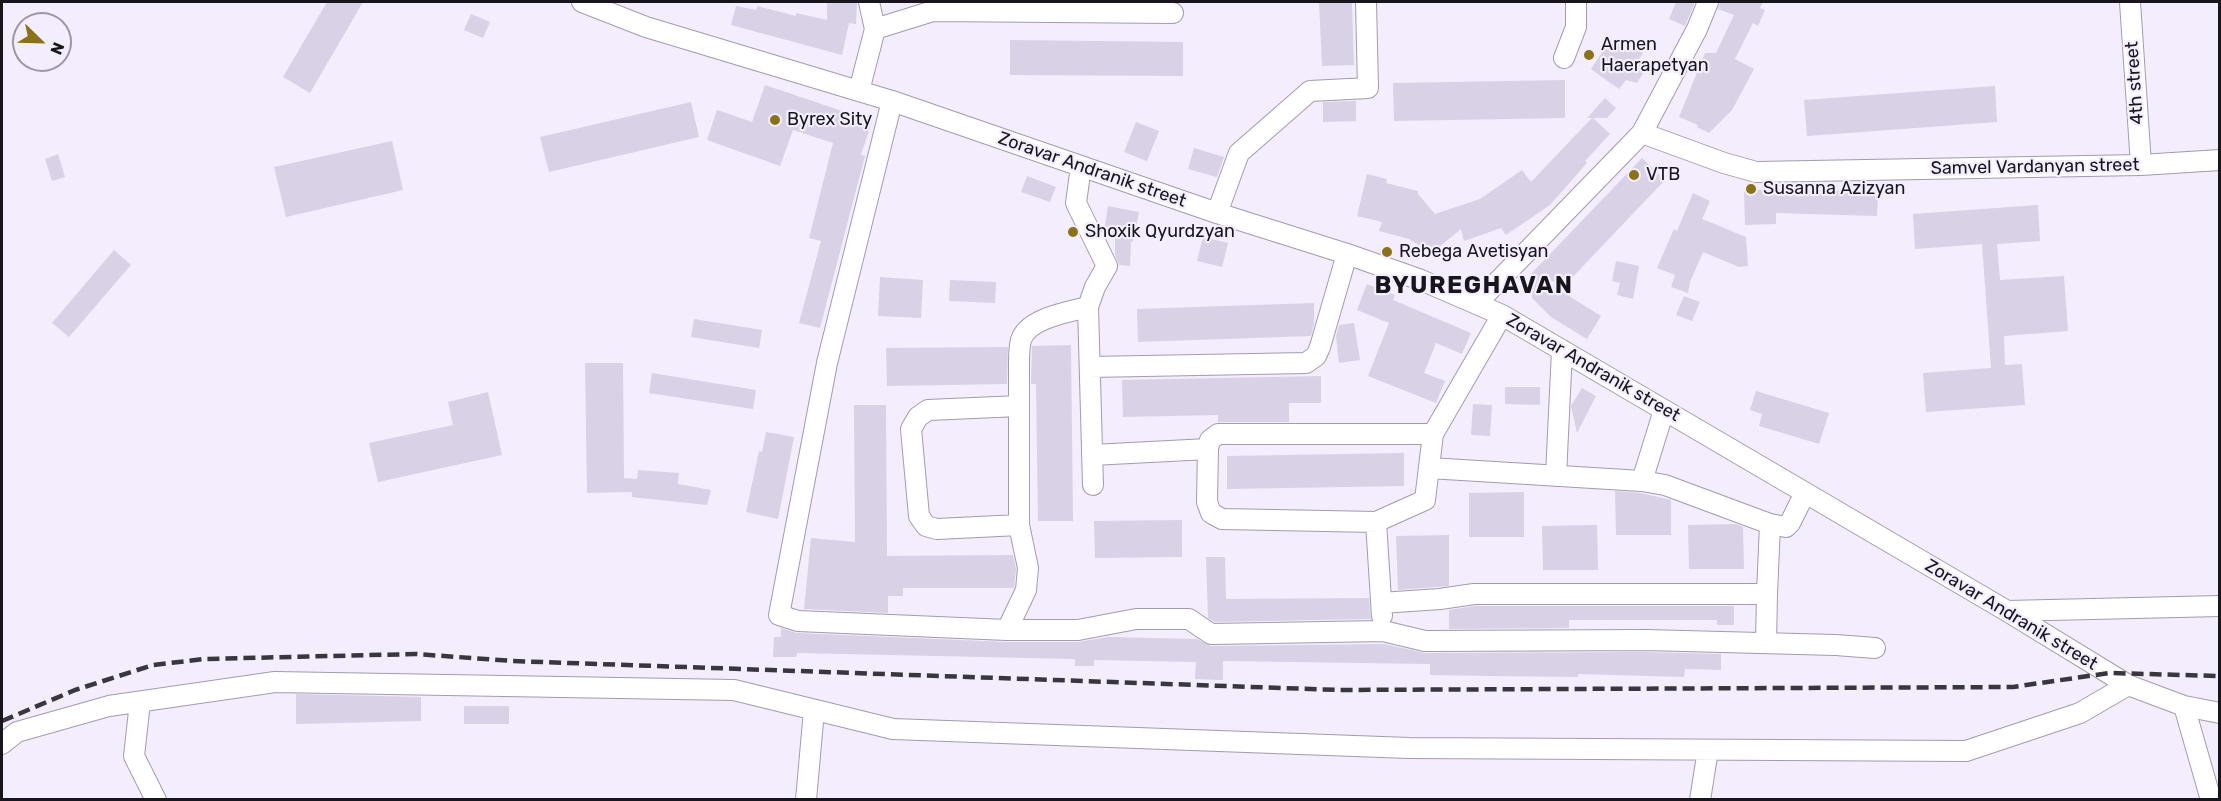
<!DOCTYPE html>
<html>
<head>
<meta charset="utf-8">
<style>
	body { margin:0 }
	#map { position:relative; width:2221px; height:801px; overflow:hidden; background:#f3edfe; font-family:Rubik,sans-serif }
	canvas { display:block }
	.frame { position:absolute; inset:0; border:3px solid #18151c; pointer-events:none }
	.north { position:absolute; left:12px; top:12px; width:60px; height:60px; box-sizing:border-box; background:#f3edfe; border:2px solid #9b97a4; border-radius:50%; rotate:113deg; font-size:16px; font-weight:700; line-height:24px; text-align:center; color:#18151c }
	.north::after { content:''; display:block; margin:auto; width:21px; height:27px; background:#8a7316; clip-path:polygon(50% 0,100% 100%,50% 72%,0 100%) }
</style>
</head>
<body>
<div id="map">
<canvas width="2221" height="801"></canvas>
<div class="frame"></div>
<div class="north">N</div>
</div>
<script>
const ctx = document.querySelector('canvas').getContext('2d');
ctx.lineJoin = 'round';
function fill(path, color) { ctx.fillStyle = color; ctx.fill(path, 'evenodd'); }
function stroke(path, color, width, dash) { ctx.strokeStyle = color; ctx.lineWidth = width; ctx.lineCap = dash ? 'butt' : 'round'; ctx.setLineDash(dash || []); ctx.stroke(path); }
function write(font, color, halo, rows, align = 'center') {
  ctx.font = font + ' Rubik,sans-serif'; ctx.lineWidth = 4.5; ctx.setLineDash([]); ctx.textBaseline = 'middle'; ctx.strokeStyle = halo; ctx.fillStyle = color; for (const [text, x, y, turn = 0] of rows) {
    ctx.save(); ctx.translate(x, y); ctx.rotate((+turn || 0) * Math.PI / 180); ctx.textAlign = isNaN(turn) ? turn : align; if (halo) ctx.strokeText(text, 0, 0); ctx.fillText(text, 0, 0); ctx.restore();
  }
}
const building = new Path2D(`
	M 327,2 L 363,2 L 310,93 L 283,77 Z
	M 827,2 L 857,2 L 856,24 L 849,23 L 842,55 L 731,25 L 736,6 L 756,10 L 757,6 L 796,16 L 796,13 L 827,20 Z
	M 1319,2 L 1352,2 L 1354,65 L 1322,66 Z
	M 1676,2 L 1695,2 L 1685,26 L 1669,19 Z
	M 1720,2 L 1763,2 L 1760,8 L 1765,10 L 1758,26 L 1753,23 L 1735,59 L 1754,69 L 1732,110 L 1709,133 L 1697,127 L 1698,125 L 1679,117 L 1705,53 L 1716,53 L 1734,15 L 1718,9 Z
	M 471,14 L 490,22 L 483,38 L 464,30 Z
	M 1611,39 L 1625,48 L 1628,43 L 1643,53 L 1638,61 L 1644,72 L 1637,83 L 1626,80 L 1619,89 L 1591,69 Z
	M 1010,40 L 1183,42 L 1183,76 L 1010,75 Z
	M 1565,80 L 1565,118 L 1394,121 L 1393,83 Z
	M 765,85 L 872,121 L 861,155 L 865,156 L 820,328 L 799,323 L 821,241 L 809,238 L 833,143 L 793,130 L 780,166 L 707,140 L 717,110 L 752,122 Z
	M 1995,86 L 1997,122 L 1807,136 L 1804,100 Z
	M 1605,98 L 1616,108 L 1607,118 L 1593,118 L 1610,134 L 1585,161 L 1587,163 L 1550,205 L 1506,235 L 1501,228 L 1464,241 L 1461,229 L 1438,248 L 1435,255 L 1409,239 L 1379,231 L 1382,222 L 1357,216 L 1367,174 L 1387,179 L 1386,183 L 1418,191 L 1418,194 L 1435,214 L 1480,199 L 1522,170 L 1531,182 L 1592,118 L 1587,118 Z
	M 1356,101 L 1356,121 L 1323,122 L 1323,102 Z
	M 691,102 L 699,137 L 549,172 L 540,137 Z
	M 1136,122 L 1159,131 L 1147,161 L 1124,152 Z
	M 392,141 L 403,190 L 286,217 L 274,167 Z
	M 1194,148 L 1224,157 L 1217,177 L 1188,169 Z
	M 58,154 L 65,177 L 52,181 L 45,159 Z
	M 1642,158 L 1665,180 L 1566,284 L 1542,279 L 1601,316 L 1587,339 L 1551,317 L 1532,298 L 1532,277 L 1529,276 Z
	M 1027,176 L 1056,187 L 1050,202 L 1021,192 Z
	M 1780,189 L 1878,192 L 1877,216 L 1776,213 L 1776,224 L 1745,225 L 1744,190 Z
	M 1693,193 L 1710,201 L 1702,219 L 1746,237 L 1748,266 L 1739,267 L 1703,252 L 1690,282 L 1688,293 L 1671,287 L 1675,275 L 1657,268 L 1674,229 L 1677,231 Z
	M 2038,205 L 2040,241 L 1997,244 L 2000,280 L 2064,276 L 2068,331 L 2004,336 L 2005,365 L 2022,364 L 2025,405 L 1926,412 L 1923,373 L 1991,368 L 1982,244 L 1915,249 L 1913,214 Z
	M 1108,206 L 1139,212 L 1133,242 L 1131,241 L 1130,266 L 1119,265 L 1115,255 L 1115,238 L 1106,236 L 1104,232 Z
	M 1203,237 L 1228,243 L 1222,267 L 1197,261 Z
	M 114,250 L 131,265 L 69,337 L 52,323 Z
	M 1616,261 L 1639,266 L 1633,299 L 1617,295 L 1620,283 L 1612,281 Z
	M 880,277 L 923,280 L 921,318 L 878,316 Z
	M 950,280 L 996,282 L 995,303 L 949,301 Z
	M 1367,284 L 1395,295 L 1393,300 L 1471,333 L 1462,354 L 1436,343 L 1424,373 L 1445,381 L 1436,403 L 1368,376 L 1389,323 L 1357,310 Z
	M 1684,296 L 1700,302 L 1692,321 L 1676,315 Z
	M 1314,303 L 1314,324 L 1311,336 L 1138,342 L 1137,309 Z
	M 694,319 L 762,330 L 759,348 L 691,337 Z
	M 1354,323 L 1360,360 L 1339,363 L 1336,336 L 1339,325 Z
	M 1071,345 L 1073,521 L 1038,521 L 1036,384 L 1031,384 L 1032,346 Z
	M 1008,347 L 1007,384 L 887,386 L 886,348 Z
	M 585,363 L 623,363 L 624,478 L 637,479 L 638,470 L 679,473 L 678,484 L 711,490 L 707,505 L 632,497 L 632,492 L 587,493 Z
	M 652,373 L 756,390 L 753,409 L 649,393 Z
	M 1321,376 L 1321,403 L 1289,403 L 1289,422 L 1218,422 L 1218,415 L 1123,417 L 1122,380 Z
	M 1505,387 L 1540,387 L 1540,405 L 1505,404 Z
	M 1582,388 L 1596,396 L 1577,433 L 1571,406 Z
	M 1756,391 L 1829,413 L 1819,444 L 1759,426 L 1762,414 L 1750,410 Z
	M 488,392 L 502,455 L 378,482 L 369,443 L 453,425 L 448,402 Z
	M 1473,404 L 1492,405 L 1490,436 L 1471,435 Z
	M 854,405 L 886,405 L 887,556 L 1013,555 L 1016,569 L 1014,588 L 903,588 L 903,596 L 888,596 L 888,613 L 804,609 L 811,538 L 855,542 Z
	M 766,432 L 794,437 L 778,519 L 746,512 L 759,451 L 762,452 Z
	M 1404,453 L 1404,486 L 1227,489 L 1227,456 Z
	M 1615,491 L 1641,493 L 1671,500 L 1671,535 L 1616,535 Z
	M 1524,492 L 1524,537 L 1469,537 L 1469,493 Z
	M 1182,520 L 1182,557 L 1095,558 L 1094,521 Z
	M 1736,524 L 1743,527 L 1744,569 L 1689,569 L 1688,525 Z
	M 1597,525 L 1598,570 L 1543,570 L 1542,526 Z
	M 1449,535 L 1449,586 L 1398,590 L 1396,536 Z
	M 1206,557 L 1225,557 L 1226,599 L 1369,598 L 1371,619 L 1215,622 L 1208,618 Z
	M 1475,606 L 1734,606 L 1734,625 L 1717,625 L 1717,620 L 1569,620 L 1569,628 L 1449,629 L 1449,610 Z
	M 781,628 L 797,633 L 1007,642 L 1078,642 L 1108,637 L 1197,639 L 1211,646 L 1384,644 L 1425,653 L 1646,652 L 1721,654 L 1721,670 L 1685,669 L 1684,677 L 1578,674 L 1578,677 L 1490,676 L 1430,675 L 1430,664 L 1223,661 L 1223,680 L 1195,679 L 1196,662 L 1094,660 L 1094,666 L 1075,666 L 1075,659 L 797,653 L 796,657 L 773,657 L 774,637 L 781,637 Z
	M 296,694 L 421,697 L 421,721 L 296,724 Z
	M 464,706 L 509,706 L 509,724 L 464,724 Z`);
const minor = new Path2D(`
	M 582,2 L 646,27 L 892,101 L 1217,213 L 1347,254 L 1421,280 L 1502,315 L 2007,611 L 2128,685 L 2184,706 L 2220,713
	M 869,2 L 875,29
	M 2130,2 L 2141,165
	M 1564,58 L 1576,27 L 1576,2
	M 859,91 L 875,29 L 933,11 L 1173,13
	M 892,101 L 827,363 L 779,615 L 798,621 L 1007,630 L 1078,630 L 1136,619 L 1189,619 L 1211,634 L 1383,631 L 1425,641 L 1646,640 L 1836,645 L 1875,648
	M 1642,133 L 1724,163 L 1756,172 L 2141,165 L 2220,160
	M 1081,166 L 1076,203 L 1107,266 L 1095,287 L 1088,307 L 1093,485
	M 1217,213 L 1239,153 L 1310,91 L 1368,88 L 1366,2
	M 1477,303 L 1642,133 L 1697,29 L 1708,2
	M 1090,367 L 1306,363 L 1316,356 L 1320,347 L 1347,254
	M 1092,455 L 1208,449
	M 1429,468 L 1642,481 L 1665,485 L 1770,524 L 1786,527 L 1790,523 L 1805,493
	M 1556,476 L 1562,350
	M 1642,481 L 1664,410
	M 1376,522 L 1222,519 L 1211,513 L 1207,502 L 1208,449 L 1210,440 L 1218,434 L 1433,434
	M 1019,525 L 937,529 L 926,526 L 919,516 L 911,429 L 918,417 L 928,410 L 1019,406
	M 1381,603 L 1440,599 L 1474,594 L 1767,594 L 1770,524
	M 2007,611 L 2220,606
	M 1382,616 L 1376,522 L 1425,500 L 1433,434 L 1502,315
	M 1007,630 L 1026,590 L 1028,568 L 1019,525 L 1019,364 C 1019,356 1019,347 1021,340 C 1028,318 1069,312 1088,307
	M 1766,643 L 1767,594
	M 140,702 L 134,756 L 156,800
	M 2184,706 L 2211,800
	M 2,744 L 17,732 L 109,706 L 275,682 L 734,690 L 893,729 L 1409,748 L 1966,751 L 2080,713 L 2128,685
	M 806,800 L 814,710
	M 1700,800 L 1708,750`);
const rail = new Path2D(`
	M 2,721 L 75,690 L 153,665 L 204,659 L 416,654 L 513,661 L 1339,690 L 2013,687 L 2109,673 L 2220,676`);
const markers = [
	[1589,55,6,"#8a7316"],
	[775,120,6,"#8a7316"],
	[1634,175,6,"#8a7316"],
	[1751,189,6,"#8a7316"],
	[1073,232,6,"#8a7316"],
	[1387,252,6,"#8a7316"]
];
const poiNames = [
	["Armen",1601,45],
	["Haerapetyan",1601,66],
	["Byrex Sity",787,120],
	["VTB",1646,175],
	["Susanna Azizyan",1763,189],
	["Shoxik Qyurdzyan",1085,232],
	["Rebega Avetisyan",1399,252]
];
const streetNames = [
	["4th street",2135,83,-94],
	["Samvel Vardanyan street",2035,167,-1],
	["Zoravar Andranik street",1092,170,19],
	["Zoravar Andranik street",1593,368,30],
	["Zoravar Andranik street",2011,615,31]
];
const districtNames = [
	["BYUREGHAVAN",1474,286]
];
fill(building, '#d9d1e6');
stroke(minor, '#a39baf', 22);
stroke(minor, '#fff', 20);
stroke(rail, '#3a363f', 4.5, [12, 6]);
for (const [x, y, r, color] of markers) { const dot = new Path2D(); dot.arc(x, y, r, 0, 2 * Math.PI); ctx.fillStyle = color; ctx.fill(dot); stroke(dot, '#f3edfe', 2); }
write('18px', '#18151c', '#f3edfe', poiNames, 'left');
write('18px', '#18151c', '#f3edfe', streetNames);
ctx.letterSpacing = '1.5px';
write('bold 24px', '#18151c', '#f3edfe', districtNames);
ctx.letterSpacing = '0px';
</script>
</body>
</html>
